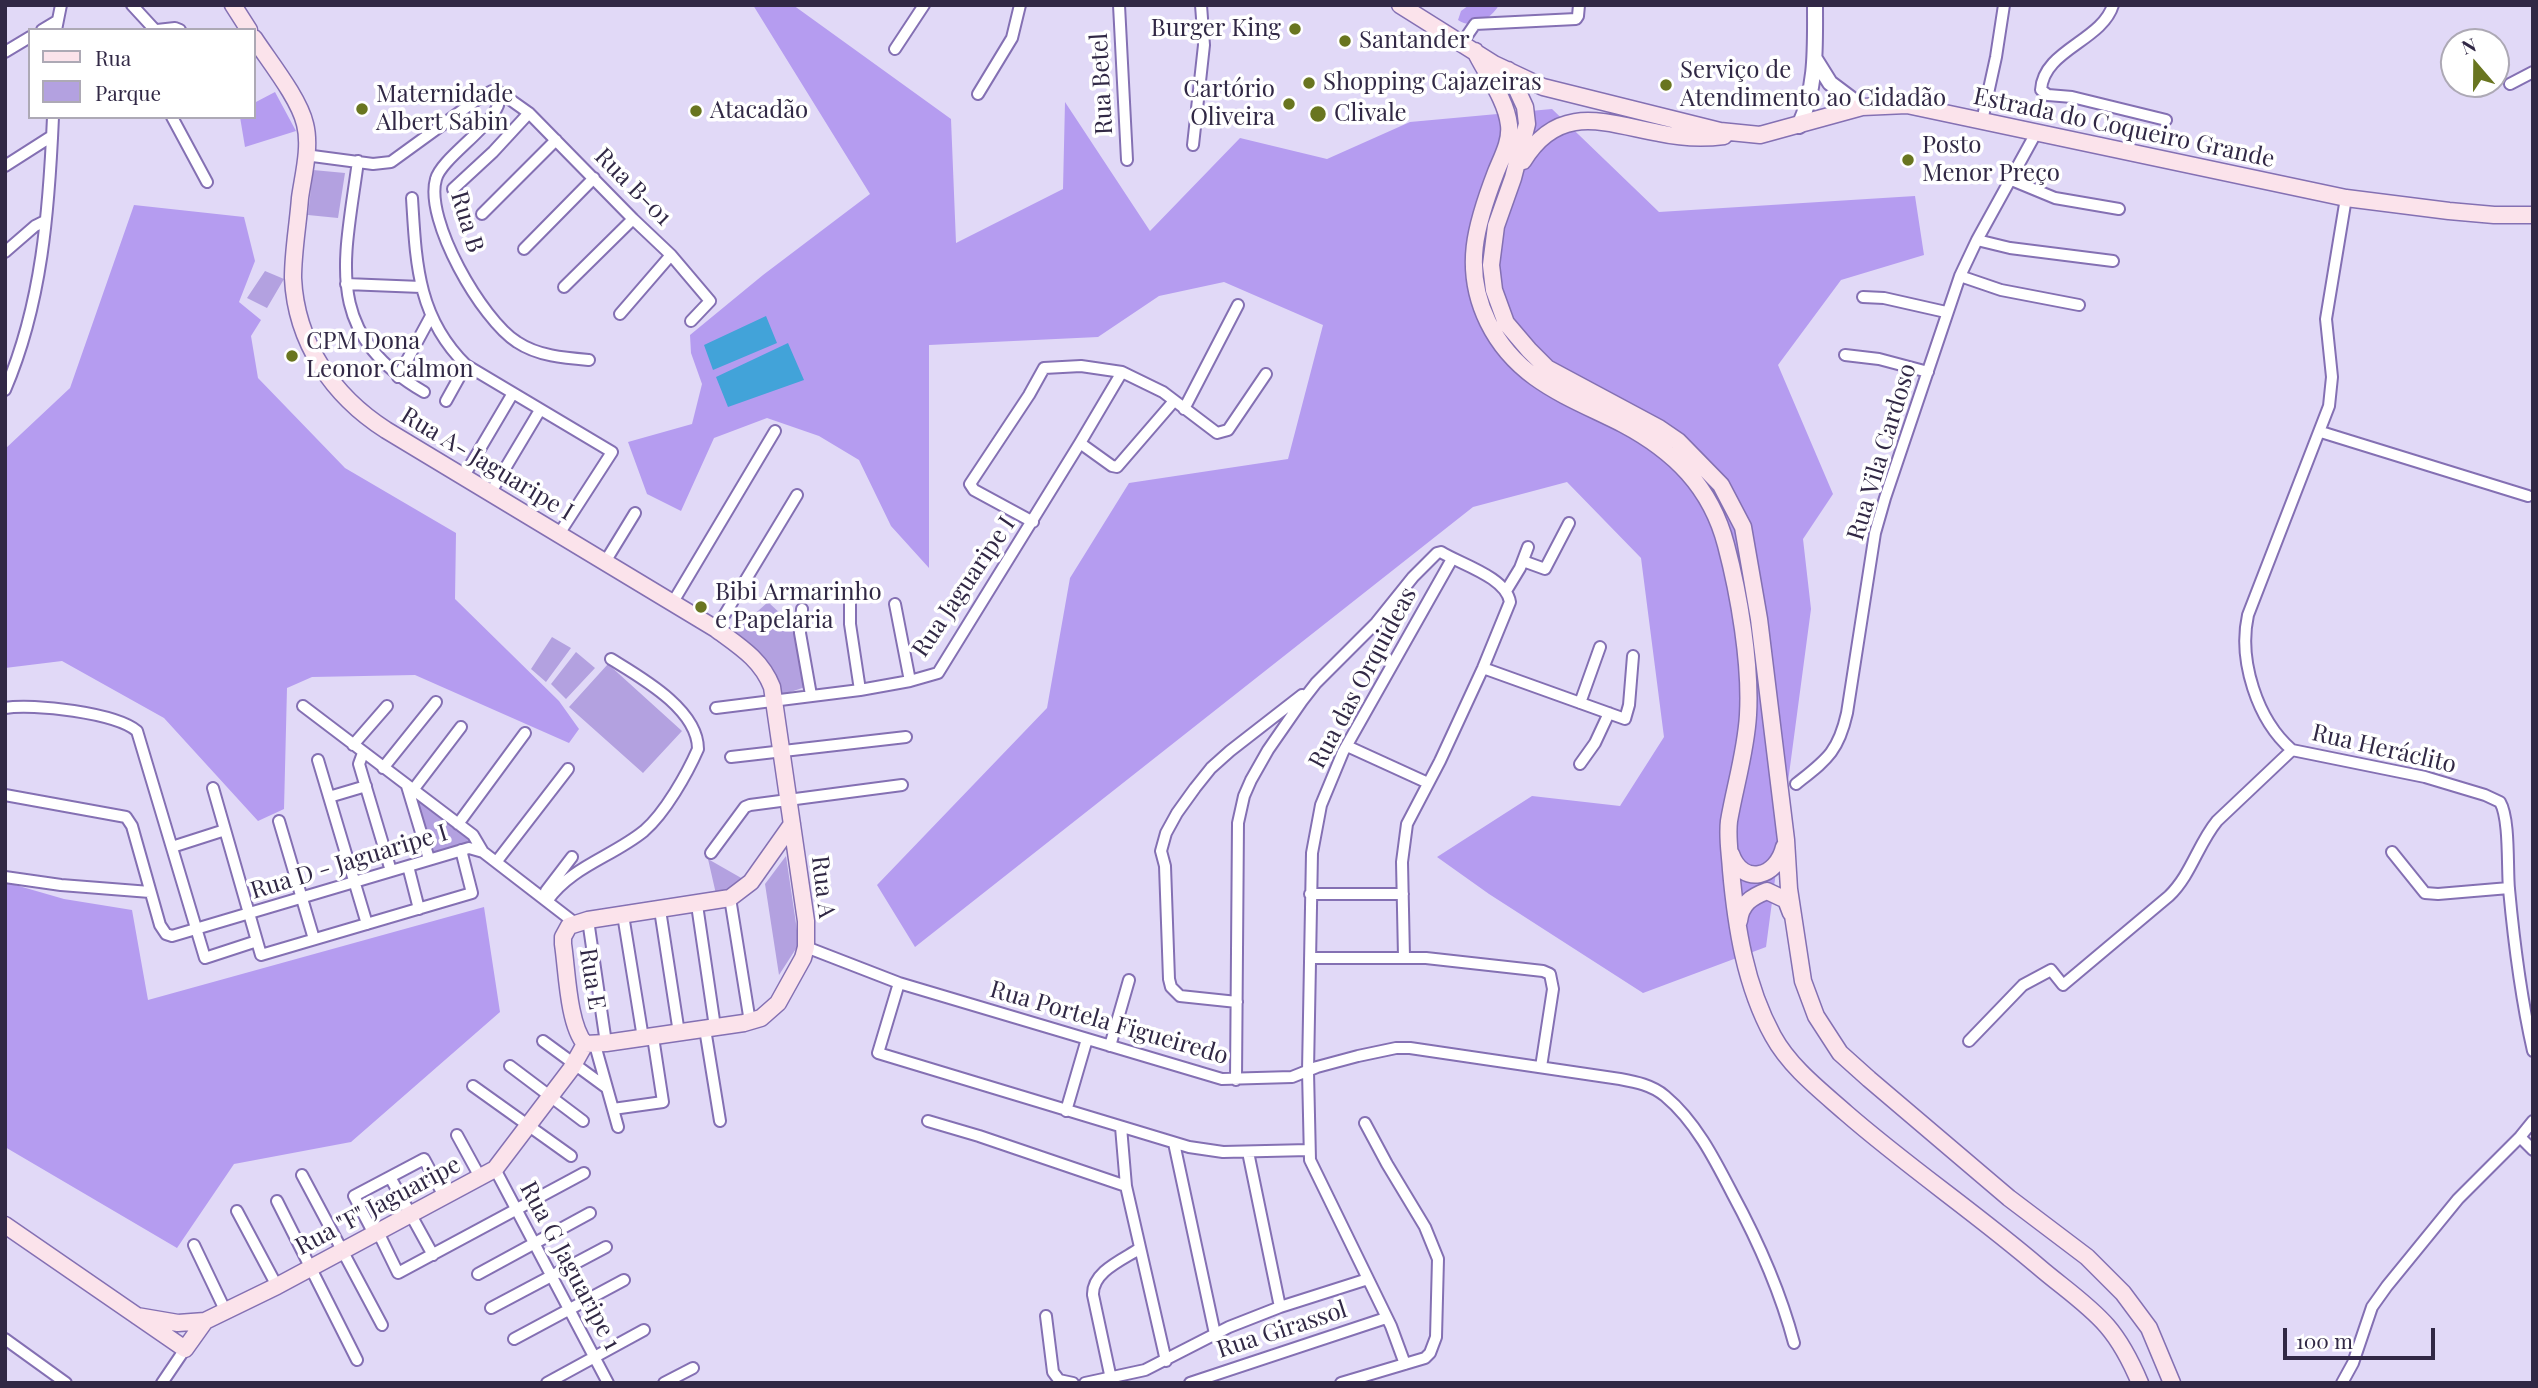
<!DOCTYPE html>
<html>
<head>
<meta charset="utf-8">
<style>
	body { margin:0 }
	#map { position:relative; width:2538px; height:1388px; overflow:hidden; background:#e1d9f7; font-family:"Playfair Display",serif }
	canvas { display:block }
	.frame { position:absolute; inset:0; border:7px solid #312845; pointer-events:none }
	.legend { position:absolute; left:28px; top:28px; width:228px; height:91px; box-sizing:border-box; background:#fff; border:2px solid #ada9b5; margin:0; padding:9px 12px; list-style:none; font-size:21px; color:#312845 }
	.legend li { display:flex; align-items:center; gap:14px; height:35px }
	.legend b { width:35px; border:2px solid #ada9b5 }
	.north { position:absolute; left:2440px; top:28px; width:70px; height:70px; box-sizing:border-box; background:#fff; border:2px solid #ada9b5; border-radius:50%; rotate:340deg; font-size:19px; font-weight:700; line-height:28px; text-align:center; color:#312845 }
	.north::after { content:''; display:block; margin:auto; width:24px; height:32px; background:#697520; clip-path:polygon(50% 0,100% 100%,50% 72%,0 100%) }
	.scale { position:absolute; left:2283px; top:1328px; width:152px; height:32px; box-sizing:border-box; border:4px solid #312845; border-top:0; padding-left:9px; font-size:21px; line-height:24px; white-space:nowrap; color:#312845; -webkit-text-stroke:5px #fff; paint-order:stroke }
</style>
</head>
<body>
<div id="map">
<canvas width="2538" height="1388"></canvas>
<div class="frame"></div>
<ul class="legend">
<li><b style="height:9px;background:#fbe3eb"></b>Rua</li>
<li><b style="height:19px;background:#b3a1e0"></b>Parque</li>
</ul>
<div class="north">N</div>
<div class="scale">100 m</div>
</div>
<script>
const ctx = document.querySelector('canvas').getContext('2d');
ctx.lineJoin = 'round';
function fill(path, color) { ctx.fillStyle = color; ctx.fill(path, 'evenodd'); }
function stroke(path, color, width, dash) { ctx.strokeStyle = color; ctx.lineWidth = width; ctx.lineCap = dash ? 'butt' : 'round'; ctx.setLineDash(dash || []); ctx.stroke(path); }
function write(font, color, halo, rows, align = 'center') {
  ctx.font = font + ' "Playfair Display",serif'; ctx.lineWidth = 7; ctx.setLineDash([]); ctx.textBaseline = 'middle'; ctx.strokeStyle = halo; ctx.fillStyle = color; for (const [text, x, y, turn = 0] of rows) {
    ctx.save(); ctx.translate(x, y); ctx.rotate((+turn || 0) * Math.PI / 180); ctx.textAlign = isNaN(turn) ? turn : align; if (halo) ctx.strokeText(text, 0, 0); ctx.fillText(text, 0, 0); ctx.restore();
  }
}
const green = new Path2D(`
	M 313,170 L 345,173 L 338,218 L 308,215 Z
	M 265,271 L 284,279 L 267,308 L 247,298 Z
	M 768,602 L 795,627 L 805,687 L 779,696 L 730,636 Z
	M 552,637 L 571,648 L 546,682 L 531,669 Z
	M 576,652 L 595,668 L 566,699 L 551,684 Z
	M 608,664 L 682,731 L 643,773 L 569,707 Z
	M 414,793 L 471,838 L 477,846 L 426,859 Z
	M 786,856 L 799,944 L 779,975 L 765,884 Z
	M 708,859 L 743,879 L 735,886 L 716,894 Z`);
const forest = new Path2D(`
	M 753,5 L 793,5 L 951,119 L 956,243 L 1063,189 L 1065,102 L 1150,231 L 1240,138 L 1327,159 L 1410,122 L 1552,109 L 1659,212 L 1915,196 L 1924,255 L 1841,280 L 1778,365 L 1833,494 L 1803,539 L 1811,609 L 1766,947 L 1643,993 L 1489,894 L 1437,857 L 1532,796 L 1620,806 L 1664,737 L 1641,558 L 1567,482 L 1473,507 L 915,947 L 877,885 L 1047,708 L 1070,578 L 1129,483 L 1288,459 L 1323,325 L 1224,282 L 1159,296 L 1098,337 L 929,345 L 929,568 L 891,526 L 859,460 L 819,436 L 767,418 L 714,438 L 681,511 L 647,494 L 628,442 L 692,424 L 702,384 L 691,353 L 690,335 L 763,275 L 870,194 Z
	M 1469,5 L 1499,5 C 1491,19 1472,30 1458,20 L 1461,11 Z
	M 275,92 L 296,131 L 245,147 L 240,117 L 254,117 L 254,103 Z
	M 134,205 L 244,217 L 255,261 L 239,302 L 261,320 L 251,336 L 258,378 L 345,468 L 456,533 L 455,599 L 559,701 L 579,729 L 569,743 L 415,675 L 312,677 L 287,688 L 284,809 L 258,821 L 164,718 L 62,661 L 5,668 L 5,449 L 70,388 Z
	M 5,882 L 64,899 L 132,910 L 148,1000 L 484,907 L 500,1012 L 351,1142 L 234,1164 L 177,1248 L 5,1147 Z`);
const water = new Path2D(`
	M 766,316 L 777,343 L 713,370 L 704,345 Z
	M 788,343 L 804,380 L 728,407 L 716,377 Z`);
const minor = new Path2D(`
	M 132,5 L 155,30
	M 1119,5 L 1127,160
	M 2113,5 C 2102,41 2043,50 2041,90 L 2048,95 L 2072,97 L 2166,120
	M 42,30 L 57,21
	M 56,30 L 61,5
	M 157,30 L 175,28 L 180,30
	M 1462,43 L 1475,24 L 1576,19 L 1578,16 L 1579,5
	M 895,49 L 924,5
	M 5,52 L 30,37
	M 2510,84 L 2533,72
	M 498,91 L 529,113 L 633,219 L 671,255 L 710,301 L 691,321
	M 978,94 L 1012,38 L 1020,5
	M 172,117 L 207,182
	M 1982,121 L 1996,57 L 2004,5
	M 1193,145 L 1204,45 L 1201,5
	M 305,155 L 373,164 L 391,162 L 482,96 L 492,91 L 498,91 C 511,116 442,155 436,179 C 424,220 482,320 517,342 C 538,356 564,358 589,360
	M 358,161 C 345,260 321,332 424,392
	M 5,166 L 52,136
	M 2009,179 L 2055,198 L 2119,209
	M 453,189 L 493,152 L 529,113
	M 412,198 C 416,262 417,317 466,365 L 612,452 L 559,534
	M 2346,198 L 2326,319 L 2332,377 L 2329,406 L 2248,615 C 2238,660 2257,720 2292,750 L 2425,777 L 2485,795 L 2500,802 C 2510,819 2507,868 2509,889 C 2514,943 2521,998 2533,1051
	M 482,214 L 556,140
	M 1977,240 L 2010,248 L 2113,261
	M 524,249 L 594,178
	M 5,252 L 35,226 L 45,221
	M 1960,276 L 2001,290 L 2079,305
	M 346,284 L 421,287
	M 564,287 L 633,219
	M 1863,297 L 1884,298 L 1946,312
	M 620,314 L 671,255
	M 1845,355 L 1879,359 L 1928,372
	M 398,377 L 431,316
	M 5,390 C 42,304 49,210 53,117
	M 446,401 L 466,365
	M 1184,409 L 1238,305
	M 2321,432 L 2528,496
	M 1080,443 L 1112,466 L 1117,467 L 1174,401
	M 464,476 L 513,393
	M 491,492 L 540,410
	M 1033,522 L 974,490 L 970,484 L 1029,395 L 1044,368 L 1081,366 L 1122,372 L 1163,392 L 1217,433 L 1228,430 L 1266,374
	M 1523,561 L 1545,569 L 1569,523
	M 605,562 L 635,513
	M 1506,591 L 1520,568 L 1528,547
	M 850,593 L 850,624 L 860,690
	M 673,602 L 775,431
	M 895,604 L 910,681
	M 802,609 L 800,633 L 811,695
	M 716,629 L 797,495
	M 1483,668 L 1625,719 L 1629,705 L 1633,656
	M 1580,703 L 1600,647
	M 303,706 L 473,835 L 483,852
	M 5,708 C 33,703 116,713 137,731 L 205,958 L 257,941
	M 716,708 L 860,690 L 910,681 L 938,673 L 1080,443 L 1122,372
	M 353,745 L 387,706
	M 1347,746 L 1428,783
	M 363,753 L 359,764 L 391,871
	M 731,757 L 906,737
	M 318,760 L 367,924
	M 1580,764 L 1595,743 L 1609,713
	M 383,768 L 436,702
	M 1796,784 C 1826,760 1838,753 1847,713 L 1875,533 L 1885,498 L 1960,276 L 1977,240 L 2036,133
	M 407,786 L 429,859
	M 213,788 L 261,955 L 472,893 L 461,850
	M 413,790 L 461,727
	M 5,795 L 126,817 L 132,826 L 160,925 L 166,934 L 172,936 L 469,848 L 483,852 L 575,923
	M 329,797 L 366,786
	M 279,821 L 314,939
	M 458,824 L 525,733
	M 172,847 L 225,830
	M 2392,852 L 2425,893 L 2438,894 L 2509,888
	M 711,853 L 745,807 L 750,805 L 902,785
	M 497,861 L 568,769
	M 408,866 L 419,909
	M 5,877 L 61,885 L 150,892
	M 546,891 L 572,857
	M 1310,894 L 1403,894
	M 730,898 L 750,1022
	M 547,901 C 572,866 612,857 644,831 C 665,813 687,774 698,749 C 698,709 640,677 611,659
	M 697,905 L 715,1027
	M 660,910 L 679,1033
	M 623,915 L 643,1038
	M 588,920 L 606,1043
	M 806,947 L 899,983 L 1222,1079 L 1292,1077 L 1317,1067 L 1358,1056 L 1396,1048 L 1410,1048 L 1620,1079 C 1636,1082 1652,1085 1665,1096 C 1695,1121 1714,1158 1732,1193 C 1758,1241 1780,1290 1794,1343
	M 1310,958 L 1426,958 L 1543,971 L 1550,974 L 1553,989 L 1541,1067
	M 899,983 L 878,1053 L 1189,1147 L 1223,1152 L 1309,1150
	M 1237,1002 L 1180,996 L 1171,987 L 1169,979 L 1165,866 L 1161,851 L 1166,833 L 1177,813 L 1195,788 L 1211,768 L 1230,751 L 1302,695
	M 705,1029 L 720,1121
	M 543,1041 L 607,1088
	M 1969,1041 L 2023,985 L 2051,970 L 2063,985 L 2169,896 C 2191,875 2198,844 2217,821 L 2292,750
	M 595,1045 L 618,1127
	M 1110,1046 L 1129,980
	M 510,1066 L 583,1121
	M 1236,1080 L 1238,823 L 1244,796 L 1251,780 L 1268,750 L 1302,701 L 1316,683 L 1376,623 L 1413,577 L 1437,553 L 1441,552 C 1460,564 1506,577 1510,602 L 1483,668 L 1440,761 L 1407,824 L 1402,862 L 1404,957
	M 473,1086 L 571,1156
	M 613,1109 L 663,1102 L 653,1037
	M 1066,1111 L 1087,1039
	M 928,1121 L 979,1136 L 1126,1186
	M 1121,1127 L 1126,1186 L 1166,1361
	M 457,1135 L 480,1177
	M 2520,1137 L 2533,1150
	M 1174,1143 L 1215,1334
	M 1248,1152 L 1280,1307
	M 495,1169 L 608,1383
	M 302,1175 L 382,1325
	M 390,1177 L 433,1255
	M 277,1201 L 357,1360
	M 237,1211 L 277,1286
	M 378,1232 L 398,1273 L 584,1173
	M 374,1234 L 354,1196 L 424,1159 L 444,1196
	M 194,1245 L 226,1312
	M 478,1274 L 590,1213
	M 491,1308 L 606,1247
	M 1046,1316 L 1053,1372 L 1059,1380 L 1073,1383
	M 5,1339 L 66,1383
	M 514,1339 L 624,1280
	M 1405,1364 L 1391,1326 L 1310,1160 L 1308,1071 L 1312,853 L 1321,805 L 1343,752 L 1452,559
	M 1111,1379 L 1093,1295 C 1092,1272 1122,1260 1139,1249
	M 162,1383 L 185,1349
	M 547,1383 L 644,1330
	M 664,1383 L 693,1368
	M 1085,1383 L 1145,1370 L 1229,1327 L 1280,1307 L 1368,1279
	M 1190,1383 L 1386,1318
	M 1341,1383 L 1425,1358 L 1430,1353 L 1436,1337 L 1438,1259 L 1425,1227 L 1387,1164 L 1365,1123
	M 2342,1383 L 2353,1363 L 2372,1307 L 2387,1286 L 2458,1199 L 2520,1137 L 2533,1121`);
const tertiary = new Path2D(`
	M 1815,59 L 1830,83 L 1862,107
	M 1799,126 C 1817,87 1815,47 1815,5`);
const secondary = new Path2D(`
	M 233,5 L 249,30
	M 1400,5 L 1494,64 L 1543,87 L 1720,131 L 1760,135 L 1862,107 L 1907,105 L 2346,198 L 2449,211 L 2494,215 L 2533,215
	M 254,38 C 269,61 299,98 305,124 C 311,147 303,176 300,198 C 298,225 293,251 293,278 C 296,343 333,396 386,430 L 716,629 C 739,646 761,659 772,687 L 806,921 L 806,947 L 803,958 L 778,1003 L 761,1018 L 744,1023 L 606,1043 L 585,1044
	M 1475,51 C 1486,74 1506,99 1509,125 C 1511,141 1502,157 1496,172 C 1476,224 1462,269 1488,322 C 1517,381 1570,397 1623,424 C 1674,451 1711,487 1726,545 C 1739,594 1751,664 1748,715 C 1746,751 1735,786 1729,821 C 1727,837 1730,853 1731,870 C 1736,926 1745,985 1773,1036 C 1790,1067 1820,1090 1846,1113 C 1908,1167 1976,1213 2039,1267 C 2061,1286 2088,1304 2107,1326 C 2120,1341 2132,1364 2140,1383
	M 1508,70 L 1525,107 L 1527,124 L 1513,178 L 1496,226 L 1491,265 L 1494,290 L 1506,323 L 1529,350 L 1547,368 L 1659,428 L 1678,441 L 1721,485 L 1743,527 L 1759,619 L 1786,840 L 1789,889 L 1803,981 L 1816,1016 L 1840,1053 L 1869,1079 L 2009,1198 L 2087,1257 L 2123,1293 L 2149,1328 L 2172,1383
	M 1523,161 C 1559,102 1605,123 1659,133 C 1682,138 1702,139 1724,136
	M 1731,854 C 1743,887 1777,877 1784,847
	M 1739,921 C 1741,904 1751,897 1767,891 L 1786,900 L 1791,913
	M 585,1044 C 568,1024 567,970 563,944 L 563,937 L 569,926 L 588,920 L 730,898 L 751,882 L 792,824
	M 5,1225 L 185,1349 L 205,1321
	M 137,1316 L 178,1323 L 205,1321 L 277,1286 L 495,1169 L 571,1069 L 585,1044`);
const markers = [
	[1295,29,7,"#697520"],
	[1345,41,7,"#697520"],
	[1309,83,7,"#697520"],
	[1666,85,7,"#697520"],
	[1289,104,7,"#697520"],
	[362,109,7,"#697520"],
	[696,111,7,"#697520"],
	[1318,114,9,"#697520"],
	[1908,160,7,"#697520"],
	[292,356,7,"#697520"],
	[701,607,7,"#697520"]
];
const poiNames = [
	["Burger King",1281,29,"right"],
	["Santander",1359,41],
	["Serviço de",1680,71],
	["Atendimento ao Cidadão",1680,99],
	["Shopping Cajazeiras",1323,83],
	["Cartório",1275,90,"right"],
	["Oliveira",1275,118,"right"],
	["Maternidade",376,95],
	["Albert Sabin",376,123],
	["Atacadão",710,111],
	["Clivale",1334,114],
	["Posto",1922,146],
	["Menor Preço",1922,174],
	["CPM Dona",306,342],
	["Leonor Calmon",306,370],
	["Bibi Armarinho",715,593],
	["e Papelaria",715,621]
];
const streetNames = [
	["Rua Betel",1102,84,-93],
	["Estrada do Coqueiro Grande",2124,128,12],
	["Rua B-01",633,187,45],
	["Rua B",467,222,73],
	["Rua Vila Cardoso",1882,452,-73],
	["Rua A- Jaguaripe I",487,464,31],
	["Rua Jaguaripe I",964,587,-56],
	["Rua das Orquideas",1363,678,-62],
	["Rua Heráclito",2384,749,13],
	["Rua D - Jaguaripe I",349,862,-17],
	["Rua A",823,887,83],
	["Rua E",592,979,81],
	["Rua Portela Figueiredo",1109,1023,16],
	["Rua \"F\" Jaguaripe",378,1206,-28],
	["Rua G Jaguaripe 1",570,1266,62],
	["Rua Girassol",1282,1330,-18]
];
fill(green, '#b3a1e0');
fill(forest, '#b59cf0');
fill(water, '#42a3d9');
stroke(minor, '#8470b3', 14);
stroke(tertiary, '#8470b3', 18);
stroke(secondary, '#8470b3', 19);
stroke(minor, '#fff', 10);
stroke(tertiary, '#fff', 14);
stroke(secondary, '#fbe3eb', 16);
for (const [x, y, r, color] of markers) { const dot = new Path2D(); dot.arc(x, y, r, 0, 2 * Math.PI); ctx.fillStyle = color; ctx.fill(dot); stroke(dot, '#fff', 2.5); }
write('24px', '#312845', '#fff', poiNames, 'left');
write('24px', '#312845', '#fff', streetNames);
</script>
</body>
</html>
